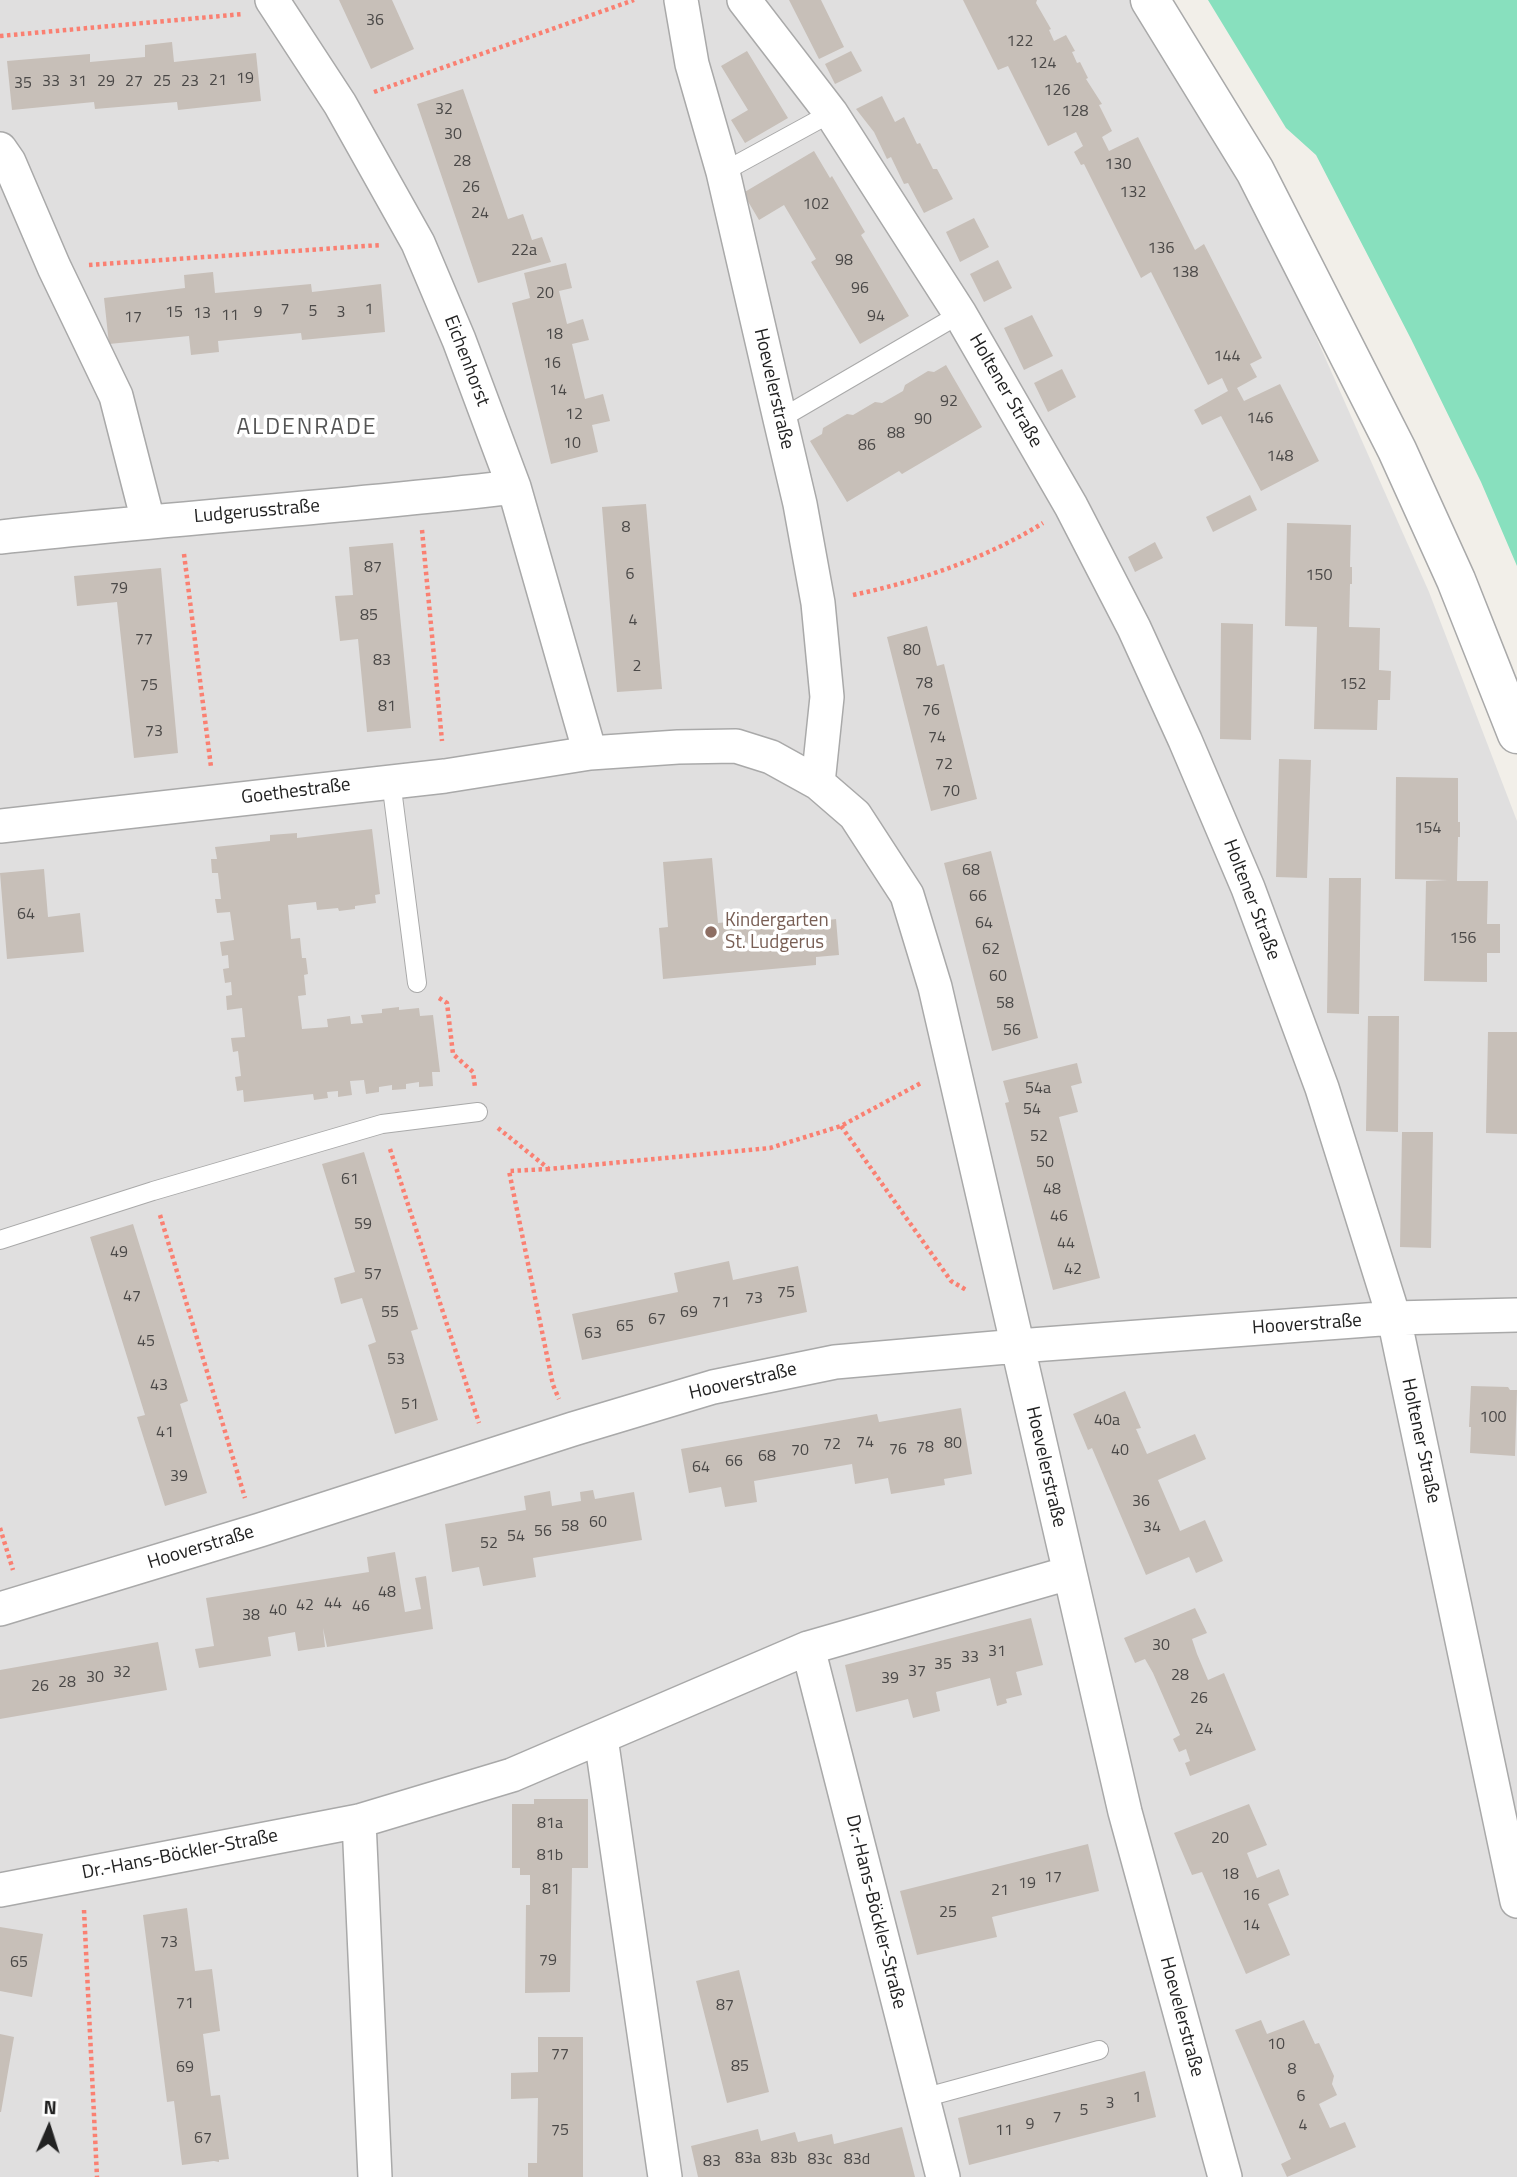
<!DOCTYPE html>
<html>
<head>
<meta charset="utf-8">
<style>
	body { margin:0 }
	#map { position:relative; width:1517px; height:2177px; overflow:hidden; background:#f2efe9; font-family:"Titillium Web",sans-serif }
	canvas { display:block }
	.north { position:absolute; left:14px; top:2093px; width:70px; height:70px; -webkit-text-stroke:5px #fff; paint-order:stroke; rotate:3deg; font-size:19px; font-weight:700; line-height:28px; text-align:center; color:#222 }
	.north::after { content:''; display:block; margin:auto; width:24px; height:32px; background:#222; clip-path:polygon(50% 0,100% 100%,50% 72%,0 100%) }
</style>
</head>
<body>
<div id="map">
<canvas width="1517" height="2177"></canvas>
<div class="north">N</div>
</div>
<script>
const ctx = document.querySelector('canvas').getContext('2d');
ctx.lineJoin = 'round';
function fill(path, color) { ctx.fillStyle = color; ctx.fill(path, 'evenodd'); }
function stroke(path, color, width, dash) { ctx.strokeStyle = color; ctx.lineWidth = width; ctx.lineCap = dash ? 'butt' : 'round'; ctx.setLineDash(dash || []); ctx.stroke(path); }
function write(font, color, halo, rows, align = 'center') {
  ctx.font = font + ' "Titillium Web",sans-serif'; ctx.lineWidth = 7; ctx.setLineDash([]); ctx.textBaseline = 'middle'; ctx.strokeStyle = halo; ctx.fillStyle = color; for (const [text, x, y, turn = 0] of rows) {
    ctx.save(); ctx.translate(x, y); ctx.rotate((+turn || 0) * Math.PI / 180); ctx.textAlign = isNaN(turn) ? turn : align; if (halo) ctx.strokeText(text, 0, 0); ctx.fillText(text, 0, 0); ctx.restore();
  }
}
const residential = new Path2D(`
	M 0,0 L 1137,0 L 1284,265 L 1429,592 L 1517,821 L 1517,2177 L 0,2177 Z`);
const pitch = new Path2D(`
	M 1208,0 L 1517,0 L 1517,566 L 1481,482 L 1411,339 L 1316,155 L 1286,128 Z`);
const building = new Path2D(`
	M 339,0 L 392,0 L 414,49 L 371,69 Z
	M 789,0 L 821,0 L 844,47 L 819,59 Z
	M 963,0 L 1037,0 L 1036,3 L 1051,29 L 1049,30 L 1054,41 L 1066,35 L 1075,51 L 1072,52 L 1077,63 L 1080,62 L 1088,78 L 1086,79 L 1102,104 L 1099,105 L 1112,131 L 1102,137 L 1109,151 L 1138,137 L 1195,250 L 1204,244 L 1262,358 L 1250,364 L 1257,377 L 1237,388 L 1244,401 L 1280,384 L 1319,461 L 1261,491 L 1221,416 L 1202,425 L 1194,410 L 1228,391 L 1222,378 L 1208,385 L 1151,272 L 1141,278 L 1084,164 L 1081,165 L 1074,152 L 1083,146 L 1076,132 L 1048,146 L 1008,66 L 998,70 Z
	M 172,42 L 174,62 L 256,53 L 261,101 L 178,110 L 177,102 L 95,109 L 94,102 L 12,110 L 7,61 L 90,54 L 90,62 L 145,57 L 145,45 Z
	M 747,51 L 788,118 L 745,143 L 731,120 L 748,110 L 721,66 Z
	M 851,51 L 862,71 L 835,84 L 825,64 Z
	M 463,89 L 508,219 L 523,214 L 532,240 L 542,237 L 551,262 L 478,283 L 417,104 Z
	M 882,96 L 895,122 L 904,117 L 917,144 L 920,143 L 933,169 L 937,169 L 953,199 L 924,213 L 908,183 L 904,184 L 891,157 L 887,159 L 874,132 L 856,109 Z
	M 814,151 L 830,178 L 832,176 L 865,232 L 861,235 L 909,316 L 860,344 L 811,262 L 816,259 L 784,205 L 759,220 L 743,193 Z
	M 974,218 L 989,247 L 960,262 L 946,232 Z
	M 998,260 L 1012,288 L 984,302 L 970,274 Z
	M 566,263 L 572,288 L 559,291 L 567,324 L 583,319 L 589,340 L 572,344 L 585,399 L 603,394 L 610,421 L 592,425 L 598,452 L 551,464 L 512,303 L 530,298 L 524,273 Z
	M 213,272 L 215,293 L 311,284 L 312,292 L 381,284 L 385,332 L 302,340 L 301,333 L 218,341 L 219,352 L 191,355 L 189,336 L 109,344 L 104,298 L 185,288 L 184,275 Z
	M 1032,315 L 1053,356 L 1024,370 L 1004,328 Z
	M 946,365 L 982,427 L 902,474 L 899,471 L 847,502 L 810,441 L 822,434 L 823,428 L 847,414 L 853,415 L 875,402 L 882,403 L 903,391 L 905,385 L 928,371 L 934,372 Z
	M 1062,369 L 1076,397 L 1048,412 L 1034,383 Z
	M 1250,495 L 1257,510 L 1213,532 L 1206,517 Z
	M 646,504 L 662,689 L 617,692 L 602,507 Z
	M 1287,523 L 1351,525 L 1350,567 L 1352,567 L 1352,584 L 1350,584 L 1349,627 L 1380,628 L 1379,670 L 1391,671 L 1390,700 L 1378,700 L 1377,730 L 1314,729 L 1317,627 L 1285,626 Z
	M 1155,542 L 1163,558 L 1135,572 L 1128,557 Z
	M 393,543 L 411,728 L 367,732 L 358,639 L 340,641 L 335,596 L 353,595 L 349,547 Z
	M 161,568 L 178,753 L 134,758 L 117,602 L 77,606 L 74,576 Z
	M 1221,623 L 1253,624 L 1251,740 L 1220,739 Z
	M 927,626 L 937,666 L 944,664 L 977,799 L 931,811 L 887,637 Z
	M 1279,759 L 1311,760 L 1307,878 L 1276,877 Z
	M 1396,777 L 1458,778 L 1458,822 L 1460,822 L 1460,837 L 1458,837 L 1457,881 L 1488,881 L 1487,924 L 1500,924 L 1500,953 L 1487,953 L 1487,982 L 1424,981 L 1426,881 L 1448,880 L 1395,879 Z
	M 372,829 L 380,894 L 375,895 L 376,903 L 355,906 L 355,909 L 339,911 L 338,908 L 317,910 L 316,902 L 288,905 L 291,939 L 300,938 L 302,958 L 306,958 L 308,974 L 304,975 L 306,995 L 298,996 L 302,1029 L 328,1027 L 327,1019 L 350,1016 L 351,1024 L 363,1023 L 361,1015 L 382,1013 L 382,1009 L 399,1007 L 399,1010 L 419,1008 L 420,1016 L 433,1015 L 440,1072 L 432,1072 L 433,1086 L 419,1087 L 419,1082 L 406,1084 L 406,1089 L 392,1090 L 392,1085 L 379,1087 L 379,1092 L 366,1094 L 364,1080 L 350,1081 L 352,1095 L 338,1097 L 338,1091 L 327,1092 L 328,1098 L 314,1100 L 313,1094 L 244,1102 L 243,1090 L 237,1091 L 235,1077 L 241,1076 L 238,1051 L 233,1052 L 231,1038 L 245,1037 L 242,1008 L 227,1010 L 226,996 L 232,995 L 231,982 L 225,983 L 223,969 L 229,968 L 228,955 L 222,956 L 220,942 L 234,940 L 230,912 L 217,913 L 215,899 L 221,899 L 218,873 L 212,873 L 211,859 L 217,859 L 215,847 L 270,841 L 270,835 L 297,833 L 297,838 Z
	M 991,851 L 1038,1038 L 992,1051 L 944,863 Z
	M 712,858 L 718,923 L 812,914 L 813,922 L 836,919 L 839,955 L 816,957 L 816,965 L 663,979 L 659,928 L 668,927 L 663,862 Z
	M 44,869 L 48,917 L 80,913 L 84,952 L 7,959 L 0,873 Z
	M 1329,878 L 1361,878 L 1359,1014 L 1327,1013 Z
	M 1368,1016 L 1399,1016 L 1398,1132 L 1366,1131 Z
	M 1488,1032 L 1517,1032 L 1517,1134 L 1486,1133 Z
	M 1077,1063 L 1082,1083 L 1071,1086 L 1078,1112 L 1059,1117 L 1100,1278 L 1053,1290 L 1005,1103 L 1009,1102 L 1003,1081 Z
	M 1402,1132 L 1433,1132 L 1431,1248 L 1400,1247 Z
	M 364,1152 L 418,1329 L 411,1331 L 438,1420 L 395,1434 L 368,1345 L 376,1342 L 362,1298 L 341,1304 L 334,1278 L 355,1272 L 322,1164 Z
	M 133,1224 L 188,1401 L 180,1404 L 207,1493 L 165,1506 L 137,1417 L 145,1415 L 90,1237 Z
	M 729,1261 L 733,1280 L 798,1266 L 807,1312 L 582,1360 L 572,1314 L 678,1292 L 674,1273 Z
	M 1471,1386 L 1508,1387 L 1510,1390 L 1517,1390 L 1515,1456 L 1470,1453 L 1471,1427 L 1469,1427 Z
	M 1125,1391 L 1141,1428 L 1136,1429 L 1147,1454 L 1195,1434 L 1206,1459 L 1158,1480 L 1180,1531 L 1205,1520 L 1223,1561 L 1196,1573 L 1189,1557 L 1146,1575 L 1092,1448 L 1088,1450 L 1073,1414 Z
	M 961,1408 L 972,1474 L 944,1479 L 945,1485 L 891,1494 L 888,1478 L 855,1484 L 852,1464 L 754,1481 L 757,1502 L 725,1507 L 721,1487 L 689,1493 L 681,1449 L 877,1414 L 879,1422 Z
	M 593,1490 L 595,1499 L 634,1492 L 642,1540 L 533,1558 L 536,1577 L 483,1586 L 479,1567 L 452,1572 L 445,1524 L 526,1510 L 524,1496 L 550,1491 L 552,1506 L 581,1501 L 580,1492 Z
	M 395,1552 L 405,1612 L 421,1609 L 415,1578 L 426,1576 L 433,1629 L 327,1647 L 323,1628 L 325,1647 L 298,1651 L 295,1632 L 268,1637 L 271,1656 L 199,1668 L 195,1649 L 214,1646 L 206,1598 L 369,1572 L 367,1557 Z
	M 1195,1608 L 1207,1633 L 1192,1639 L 1197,1654 L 1208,1680 L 1224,1673 L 1256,1750 L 1190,1776 L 1185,1763 L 1190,1761 L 1186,1749 L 1179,1752 L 1173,1739 L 1180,1735 L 1153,1673 L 1145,1659 L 1135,1663 L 1124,1638 Z
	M 1031,1618 L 1043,1665 L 1016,1672 L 1022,1695 L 1006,1699 L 1007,1703 L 997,1706 L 990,1678 L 936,1692 L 940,1711 L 913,1718 L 908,1699 L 856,1712 L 845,1665 Z
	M 158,1642 L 167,1690 L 0,1719 L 0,1670 Z
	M 534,1799 L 588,1799 L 588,1868 L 572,1868 L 570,1992 L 525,1993 L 526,1905 L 530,1905 L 530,1875 L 520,1875 L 520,1868 L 512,1868 L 512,1804 L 534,1804 Z
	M 1249,1804 L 1267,1845 L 1247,1853 L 1257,1878 L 1279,1869 L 1289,1895 L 1268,1904 L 1290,1955 L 1246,1974 L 1202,1872 L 1192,1875 L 1174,1833 Z
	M 1088,1844 L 1099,1891 L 992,1917 L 997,1937 L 917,1955 L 900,1891 Z
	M 187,1908 L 195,1971 L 212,1969 L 220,2031 L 203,2034 L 211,2096 L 220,2095 L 229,2159 L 219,2160 L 219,2162 L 214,2161 L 182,2165 L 174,2101 L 167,2102 L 143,1915 Z
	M 0,1927 L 43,1934 L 32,1997 L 0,1991 Z
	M 739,1970 L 769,2092 L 727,2103 L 696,1981 Z
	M 1261,2020 L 1267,2034 L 1304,2020 L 1315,2044 L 1319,2043 L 1334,2076 L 1332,2084 L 1337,2095 L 1319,2104 L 1330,2128 L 1345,2122 L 1356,2147 L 1287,2177 L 1281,2164 L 1291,2159 L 1235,2030 Z
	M 0,2034 L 14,2037 L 1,2112 L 0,2112 Z
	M 538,2037 L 583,2037 L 583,2177 L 528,2177 L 528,2163 L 537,2163 L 538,2098 L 511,2099 L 511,2073 L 538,2072 Z
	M 1145,2071 L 1156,2117 L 969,2165 L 958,2118 Z
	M 902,2127 L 915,2177 L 698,2177 L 691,2146 L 758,2129 L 761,2141 L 795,2132 L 798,2142 L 832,2134 L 834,2144 Z`);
const path = new Path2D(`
	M 0,36 L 243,14
	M 374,92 L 634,0
	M 89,265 L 381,245
	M 422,530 L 442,741
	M 184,554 L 211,767
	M 853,595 C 919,581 985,559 1043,523
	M 439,998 L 447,1003 L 453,1054 L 473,1072 L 475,1087
	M 841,1126 L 951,1281 L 968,1291
	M 498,1128 L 549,1169 L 770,1148 L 841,1126 L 921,1083
	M 390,1149 L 479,1423
	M 549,1169 L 509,1171 L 553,1385 L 559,1399
	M 160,1215 L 245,1498
	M 0,1528 L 13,1570
	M 84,1910 L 97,2177`);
const service = new Path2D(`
	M 723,172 L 831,113
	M 780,419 L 960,314
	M 391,781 L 417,983
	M 0,1240 L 153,1191 L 382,1124 L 478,1112
	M 923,2098 L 1099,2050`);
const minor = new Path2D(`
	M 272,0 L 340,104 L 418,243 L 459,340 L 514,487 L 590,753
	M 681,0 L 692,64 L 723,172 L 780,419 L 800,504 L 818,603 L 827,697 L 818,783
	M 744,0 L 831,113 L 960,314 L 1071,506 L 1134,628 L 1185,740 L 1248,888 L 1322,1088 L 1394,1318 L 1517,1901
	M 0,149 L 9,162 L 54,267 L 116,396 L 148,521
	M 0,537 C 171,518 343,507 514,487
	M 0,826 L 445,776 L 590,753 L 678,747 L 736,746 L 771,757 L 818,783 L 855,815 L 907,895 L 935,987 L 1125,1812 L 1225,2177
	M 0,1609 L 260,1530 L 573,1429 L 713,1387 L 835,1362 L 1018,1346 L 1394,1318 L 1517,1315
	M 808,1648 L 943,2177
	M 601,1738 L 665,2177
	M 359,1821 L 375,2177
	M 0,1890 L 359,1821 L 512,1775 L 808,1648 L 1069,1573`);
const tertiary = new Path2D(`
	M 1150,0 L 1255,171 L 1397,450 L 1456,580 L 1517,734`);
const markers = [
	[711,932,7,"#8d6e63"]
];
const numberNames = [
	["36",375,21],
	["122",1020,42],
	["124",1043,64],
	["19",245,79],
	["21",218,81],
	["33",51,82],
	["31",78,82],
	["29",106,82],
	["27",134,82],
	["25",162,82],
	["23",190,82],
	["35",23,84],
	["126",1057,91],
	["32",444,110],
	["128",1075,112],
	["30",453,135],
	["28",462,162],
	["130",1118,165],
	["26",471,188],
	["132",1133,193],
	["102",816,205],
	["24",480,214],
	["136",1161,249],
	["22a",524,251],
	["98",844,261],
	["138",1185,273],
	["96",860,289],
	["20",545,294],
	["7",285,310],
	["1",369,310],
	["5",313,312],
	["15",174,313],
	["9",258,313],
	["3",341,313],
	["13",202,314],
	["11",230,316],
	["94",876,317],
	["17",133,318],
	["18",554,335],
	["144",1227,357],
	["16",552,364],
	["14",558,391],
	["92",949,402],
	["12",574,415],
	["146",1260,419],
	["90",923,420],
	["88",896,434],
	["10",572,444],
	["86",867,446],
	["148",1280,457],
	["8",626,528],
	["87",373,568],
	["6",630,575],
	["150",1319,576],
	["79",119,589],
	["85",369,616],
	["4",633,621],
	["77",144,640],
	["80",912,651],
	["83",382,661],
	["2",637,667],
	["78",924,684],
	["152",1353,685],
	["75",149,686],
	["81",387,707],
	["76",931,711],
	["73",154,732],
	["74",937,738],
	["72",944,765],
	["70",951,792],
	["154",1428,829],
	["68",971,871],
	["66",978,897],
	["64",26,915],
	["64",984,924],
	["156",1463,939],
	["62",991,950],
	["60",998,977],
	["58",1005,1004],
	["56",1012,1031],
	["54a",1038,1089],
	["54",1032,1110],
	["52",1039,1137],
	["50",1045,1163],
	["61",350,1180],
	["48",1052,1190],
	["46",1059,1217],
	["59",363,1225],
	["44",1066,1244],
	["49",119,1253],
	["42",1073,1270],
	["57",373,1275],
	["75",786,1293],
	["47",132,1297],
	["73",754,1299],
	["71",721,1303],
	["55",390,1313],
	["69",689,1313],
	["67",657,1320],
	["65",625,1327],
	["63",593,1334],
	["45",146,1342],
	["53",396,1360],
	["43",159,1386],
	["51",410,1405],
	["100",1493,1418],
	["40a",1107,1421],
	["41",165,1433],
	["74",865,1443],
	["80",953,1444],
	["72",832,1445],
	["78",925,1448],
	["76",898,1450],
	["70",800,1451],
	["40",1120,1451],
	["68",767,1457],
	["66",734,1462],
	["64",701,1468],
	["39",179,1477],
	["36",1141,1502],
	["60",598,1523],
	["58",570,1527],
	["34",1152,1528],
	["56",543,1532],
	["54",516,1537],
	["52",489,1544],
	["48",387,1593],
	["44",333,1604],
	["42",305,1606],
	["46",361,1607],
	["40",278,1611],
	["38",251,1616],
	["30",1161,1646],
	["31",997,1652],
	["33",970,1658],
	["35",943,1665],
	["37",917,1672],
	["32",122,1673],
	["28",1180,1676],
	["30",95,1678],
	["39",890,1679],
	["28",67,1683],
	["26",40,1687],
	["26",1199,1699],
	["24",1204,1730],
	["81a",550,1824],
	["20",1220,1839],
	["81b",550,1856],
	["18",1230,1875],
	["17",1053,1878],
	["19",1027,1884],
	["81",551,1890],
	["21",1000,1891],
	["16",1251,1896],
	["25",948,1913],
	["14",1251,1926],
	["73",169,1943],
	["79",548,1961],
	["65",19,1963],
	["71",185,2004],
	["87",725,2006],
	["10",1276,2045],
	["77",560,2055],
	["85",740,2067],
	["69",185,2068],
	["8",1292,2070],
	["6",1301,2097],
	["1",1137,2098],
	["3",1110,2104],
	["5",1084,2111],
	["7",1057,2118],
	["9",1030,2125],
	["4",1303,2126],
	["75",560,2131],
	["11",1004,2131],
	["67",203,2139],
	["83a",748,2159],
	["83b",784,2159],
	["83c",820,2160],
	["83d",857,2160],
	["83",712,2162]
];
const streetNames = [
	["Eichenhorst",466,361,69],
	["Hoevelerstraße",773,389,77],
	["Holtener Straße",1005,391,60],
	["Ludgerusstraße",257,512,-5],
	["Goethestraße",296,792,-7],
	["Holtener Straße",1251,900,69],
	["Hooverstraße",1307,1325,-4],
	["Hooverstraße",743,1382,-13],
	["Holtener Straße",1420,1441,78],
	["Hoevelerstraße",1045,1467,77],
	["Hooverstraße",201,1548,-17],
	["Dr.-Hans-Böckler-Straße",180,1855,-11],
	["Dr.-Hans-Böckler-Straße",875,1912,76],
	["Hoevelerstraße",1181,2017,75]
];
const educationNames = [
	["Kindergarten",725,921],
	["St. Ludgerus",725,943]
];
const quarterNames = [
	["ALDENRADE",307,428]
];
fill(residential, '#e0dfdf');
fill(pitch, '#88e0be');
fill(building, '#c7bfb8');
stroke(service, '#a9a9a9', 20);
stroke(minor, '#a9a9a9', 36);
stroke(tertiary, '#a9a9a9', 41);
stroke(path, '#fa8072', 4.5, [3.5, 3.5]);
stroke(service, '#fff', 18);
stroke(minor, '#fff', 33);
stroke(tertiary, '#fff', 38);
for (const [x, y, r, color] of markers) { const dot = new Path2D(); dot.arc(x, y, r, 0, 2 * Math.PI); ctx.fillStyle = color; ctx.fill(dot); stroke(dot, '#fff', 2.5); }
write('16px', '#4b4948', null, numberNames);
write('19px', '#222', '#fff', streetNames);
write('19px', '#785e54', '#fff', educationNames, 'left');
ctx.letterSpacing = '2px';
write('23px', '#555', '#fff', quarterNames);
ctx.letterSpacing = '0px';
</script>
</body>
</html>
